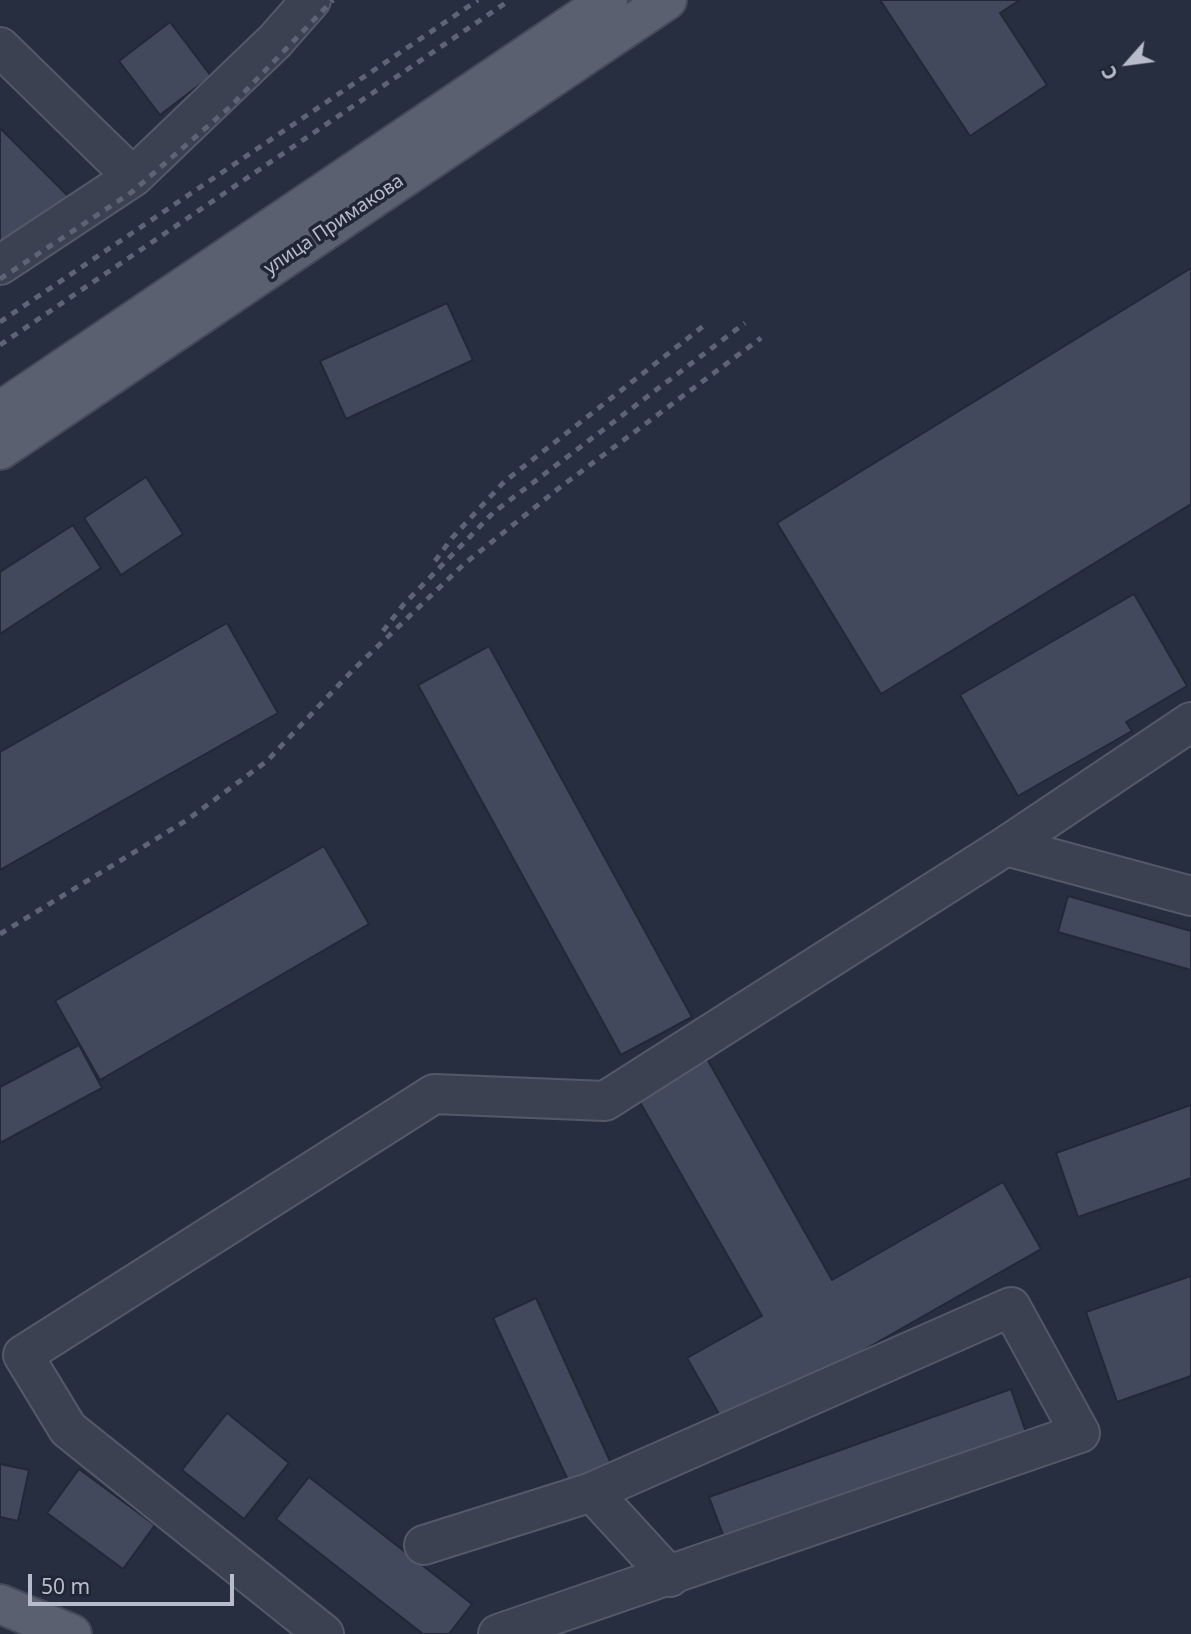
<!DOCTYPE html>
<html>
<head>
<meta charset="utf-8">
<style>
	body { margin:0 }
	#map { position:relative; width:1191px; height:1634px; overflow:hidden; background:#272e40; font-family:"Noto Sans",sans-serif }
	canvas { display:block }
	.north { position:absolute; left:1093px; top:28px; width:70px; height:70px; -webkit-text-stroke:5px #202635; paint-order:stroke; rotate:242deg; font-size:19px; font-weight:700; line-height:28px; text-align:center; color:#b8bcca }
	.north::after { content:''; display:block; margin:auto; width:24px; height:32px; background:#b8bcca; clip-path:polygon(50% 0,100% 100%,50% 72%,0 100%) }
	.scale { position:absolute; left:28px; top:1574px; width:206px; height:32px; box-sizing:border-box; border:4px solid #b8bcca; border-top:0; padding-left:9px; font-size:21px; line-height:24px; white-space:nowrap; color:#b8bcca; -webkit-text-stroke:5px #202635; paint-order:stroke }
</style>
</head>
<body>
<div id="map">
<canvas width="1191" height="1634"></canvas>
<div class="north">С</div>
<div class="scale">50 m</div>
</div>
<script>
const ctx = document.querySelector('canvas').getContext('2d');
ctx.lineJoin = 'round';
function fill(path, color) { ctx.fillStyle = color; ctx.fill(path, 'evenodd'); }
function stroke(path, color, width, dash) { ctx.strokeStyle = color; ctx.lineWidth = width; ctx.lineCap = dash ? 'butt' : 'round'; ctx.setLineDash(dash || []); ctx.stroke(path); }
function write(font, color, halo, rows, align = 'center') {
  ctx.font = font + ' "Noto Sans",sans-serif'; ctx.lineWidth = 7; ctx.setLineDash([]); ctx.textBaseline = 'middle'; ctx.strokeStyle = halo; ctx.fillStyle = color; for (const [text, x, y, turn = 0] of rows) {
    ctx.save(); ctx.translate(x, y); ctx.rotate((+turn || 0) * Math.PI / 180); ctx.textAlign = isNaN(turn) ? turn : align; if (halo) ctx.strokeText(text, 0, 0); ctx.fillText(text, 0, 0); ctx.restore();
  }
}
const building = new Path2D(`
	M 880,0 L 1020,0 L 1000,13 L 1047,85 L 970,136 Z
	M 170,22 L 211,76 L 160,115 L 119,61 Z
	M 0,128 L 72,200 L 0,251 Z
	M 1191,268 L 1191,504 L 881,694 L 777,523 Z
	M 447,303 L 473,360 L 346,419 L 320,361 Z
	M 146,477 L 183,534 L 121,575 L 84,518 Z
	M 73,525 L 101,568 L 0,634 L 0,572 Z
	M 1134,594 L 1187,686 L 1126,722 L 1132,731 L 1018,796 L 960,695 Z
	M 227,623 L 278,713 L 0,870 L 0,752 Z
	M 489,646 L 692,1017 L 621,1055 L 418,685 Z
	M 324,846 L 369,924 L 100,1080 L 55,1001 Z
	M 1068,896 L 1191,931 L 1191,970 L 1058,932 Z
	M 79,1045 L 102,1088 L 0,1143 L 0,1087 Z
	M 706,1057 L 832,1280 L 1003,1182 L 1041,1249 L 727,1428 L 687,1358 L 762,1316 L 637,1097 Z
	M 1191,1105 L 1191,1178 L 1078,1217 L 1056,1153 Z
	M 1191,1276 L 1191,1376 L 1117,1402 L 1086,1312 Z
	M 536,1298 L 614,1470 L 572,1489 L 493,1318 Z
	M 1011,1389 L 1029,1441 L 728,1548 L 709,1497 Z
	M 227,1413 L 289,1463 L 244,1519 L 182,1470 Z
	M 0,1464 L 29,1470 L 18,1521 L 0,1517 Z
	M 79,1469 L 155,1525 L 123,1569 L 47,1513 Z
	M 309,1477 L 472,1604 L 449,1634 L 423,1634 L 276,1519 Z`);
const minor = new Path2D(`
	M 0,47 L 133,177 L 275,41 L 311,0
	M 0,265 L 133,177
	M 1006,846 L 1191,896
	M 592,1492 L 670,1577
	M 424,1545 L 592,1492 L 1011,1307 L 1080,1433 L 498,1634
	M 324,1634 L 68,1429 L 23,1355 L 434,1094 L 605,1101 L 1006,846 L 1191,722`);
const major = new Path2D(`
	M 0,411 L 608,0
	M 0,450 L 667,0
	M 0,1604 L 72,1634`);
const rail = new Path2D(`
	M 0,279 L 132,192 L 231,106 L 333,0
	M 0,322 L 478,0
	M 0,345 L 510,0
	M 435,561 L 452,538 L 504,482 L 706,324
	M 383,631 L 404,604 L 494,512 L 745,323
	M 0,934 L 187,820 L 267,761 L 353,670 L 463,565 L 559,488 L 761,338`);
const streetNames = [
	["улица Примакова",334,225,-34]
];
fill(building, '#42495d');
stroke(building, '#222837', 2);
stroke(minor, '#535967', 42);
stroke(major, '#454a59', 42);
stroke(minor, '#3b4150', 38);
stroke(major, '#5a606f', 38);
stroke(rail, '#5e6476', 5, [7, 7]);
write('19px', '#b8bcca', '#202635', streetNames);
</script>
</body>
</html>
